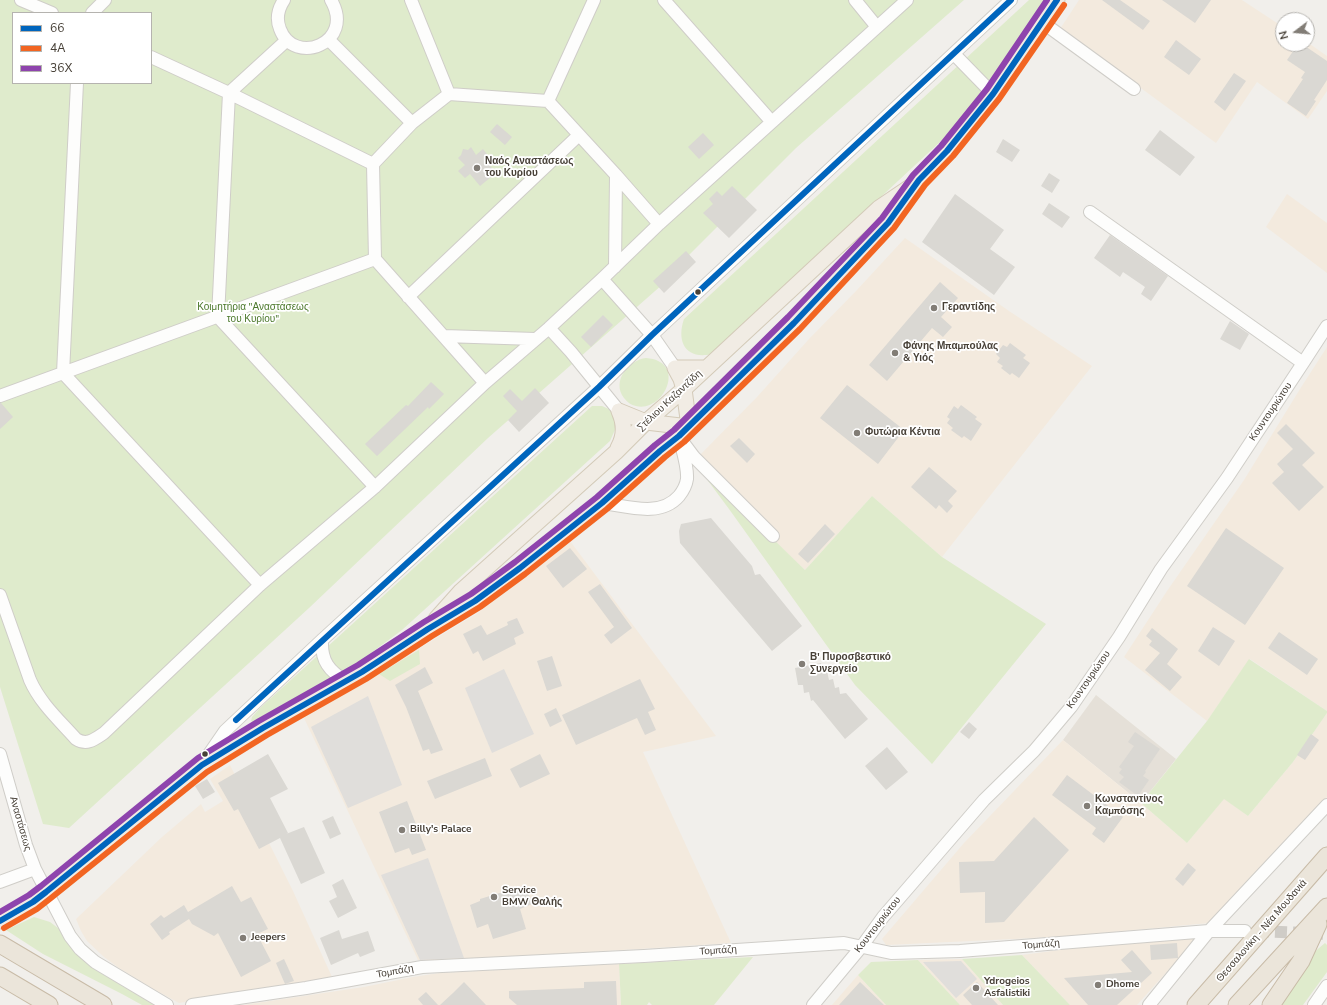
<!DOCTYPE html>
<html>
<head>
<meta charset="utf-8">
<style>
	body { margin:0 }
	#map { position:relative; width:1327px; height:1005px; overflow:hidden; background:#f1efeb; font-family:"Nunito Sans",sans-serif }
	canvas { display:block }
	.legend { position:absolute; left:12px; top:12px; width:140px; height:72px; box-sizing:border-box; background:#fff; border:1px solid #b5b3af; margin:0; padding:5px 7px; list-style:none; font-size:12px; color:#474037 }
	.legend li { display:flex; align-items:center; gap:8px; height:20px }
	.legend b { width:20px; border:1px solid #b5b3af }
	.north { position:absolute; left:1275px; top:12px; width:40px; height:40px; box-sizing:border-box; background:#fff; border:1px solid #b5b3af; border-radius:50%; rotate:254deg; font-size:11px; font-weight:700; line-height:16px; text-align:center; color:#474037 }
	.north::after { content:''; display:block; margin:auto; width:14px; height:18px; background:#827d76; clip-path:polygon(50% 0,100% 100%,50% 72%,0 100%) }
</style>
</head>
<body>
<div id="map">
<canvas width="1327" height="1005"></canvas>
<ul class="legend">
<li><b style="height:5px;background:#0065bd"></b>66</li>
<li><b style="height:5px;background:#f26522"></b>4Α</li>
<li><b style="height:5px;background:#8e44ad"></b>36Χ</li>
</ul>
<div class="north">N</div>
</div>
<script>
const ctx = document.querySelector('canvas').getContext('2d');
ctx.lineJoin = 'round';
function fill(path, color) { ctx.fillStyle = color; ctx.fill(path, 'evenodd'); }
function stroke(path, color, width, dash) { ctx.strokeStyle = color; ctx.lineWidth = width; ctx.lineCap = dash ? 'butt' : 'round'; ctx.setLineDash(dash || []); ctx.stroke(path); }
function write(font, color, halo, rows, align = 'center') {
  ctx.font = font + ' "Nunito Sans",sans-serif'; ctx.lineWidth = 3.5; ctx.setLineDash([]); ctx.textBaseline = 'middle'; ctx.strokeStyle = halo; ctx.fillStyle = color; for (const [text, x, y, turn = 0] of rows) {
    ctx.save(); ctx.translate(x, y); ctx.rotate((+turn || 0) * Math.PI / 180); ctx.textAlign = isNaN(turn) ? turn : align; if (halo) ctx.strokeText(text, 0, 0); ctx.fillText(text, 0, 0); ctx.restore();
  }
}
const residential = new Path2D(`
	M 1096,695 L 1176,759 L 1141,803 L 1063,740 Z`);
const commercial = new Path2D(`
	M 1079,0 L 1242,0 L 1283,27 L 1283,44 L 1307,44 L 1307,42 L 1327,56 L 1327,91 L 1308,119 L 1257,82 L 1216,143 L 1060,29 Z
	M 1287,194 L 1327,223 L 1327,273 L 1266,227 Z
	M 905,238 L 1009,311 L 1092,366 L 942,557 L 872,496 L 805,570 L 771,538 L 698,457 L 757,397 L 809,339 L 856,291 Z
	M 1327,347 L 1327,711 L 1250,659 L 1207,721 L 1124,657 L 1167,591 L 1244,480 L 1300,389 Z
	M 570,541 L 716,736 L 643,752 L 731,943 L 468,960 L 418,960 L 304,718 L 478,613 Z
	M 1327,713 L 1327,797 L 1209,923 L 1081,935 L 1014,939 L 886,945 L 882,939 L 964,843 L 1063,740 L 1141,803 L 1187,843 L 1224,798 L 1248,816 L 1293,762 Z
	M 230,765 L 293,891 L 332,977 L 179,1003 L 150,987 L 119,968 L 104,957 L 87,941 L 81,931 L 76,919 L 162,837 L 201,804 L 205,812 L 223,801 L 210,779 Z
	M 1198,937 L 1137,1005 L 1070,1005 L 1022,955 L 1098,945 Z
	M 962,959 L 1003,1005 L 960,1005 L 918,960 Z
	M 619,964 L 621,1005 L 243,1005 L 364,987 L 413,977 L 439,973 Z
	M 858,975 L 886,1005 L 832,1005 Z`);
const green = new Path2D(`
	M 0,0 L 964,0 L 796,148 L 690,254 L 663,284 L 488,438 L 309,608 L 69,828 L 43,824 L 0,687 ZM 13,13 L 151,13 L 151,83 L 13,83 Z
	M 1029,0 L 1045,0 L 1042,5 L 994,77 L 961,119 L 941,141 L 712,354 C 686,360 676,342 684,319 Z
	M 646,358 C 688,361 664,413 636,406 C 631,405 627,402 624,398 C 611,381 629,360 646,358 Z
	M 592,406 L 602,406 L 611,410 L 618,423 L 610,441 L 402,630 L 359,662 L 254,723 L 251,721 L 252,717 L 260,708 Z
	M 694,462 L 805,570 L 872,496 L 942,557 L 1046,624 L 932,764 L 855,685 L 729,509 Z
	M 419,650 L 420,664 L 390,681 L 379,674 Z
	M 1249,659 L 1327,711 L 1327,713 L 1293,762 L 1248,816 L 1224,799 L 1187,843 L 1141,803 L 1207,721 Z
	M 34,917 L 50,922 L 62,931 L 79,956 L 94,969 L 154,1005 L 142,1005 L 122,994 L 43,954 L 6,930 Z
	M 1325,943 L 1327,945 L 1327,972 L 1303,1005 L 1280,1005 C 1293,984 1305,958 1325,943 Z
	M 1022,955 L 1070,1005 L 1003,1005 L 962,959 Z
	M 753,957 L 714,1005 L 652,1005 L 649,1002 L 647,1005 L 621,1005 L 619,964 Z
	M 918,960 L 960,1005 L 886,1005 L 858,975 L 871,962 Z`);
const parking = new Path2D(`
	M 504,669 L 534,734 L 492,753 L 465,688 Z
	M 368,696 L 402,785 L 348,808 L 311,727 Z
	M 428,858 L 464,958 L 420,960 L 381,875 Z
	M 961,961 L 977,979 L 956,998 L 923,962 Z`);
const building = new Path2D(`
	M 1102,0 L 1120,0 L 1150,21 L 1143,30 Z
	M 1162,0 L 1211,0 L 1195,23 Z
	M 1176,40 L 1201,59 L 1189,75 L 1164,57 Z
	M 1298,44 L 1302,44 L 1327,61 L 1327,80 L 1314,100 L 1316,101 L 1306,116 L 1287,103 L 1303,79 L 1301,78 L 1305,72 L 1287,60 Z
	M 1234,73 L 1246,81 L 1225,111 L 1214,102 Z
	M 497,124 L 512,137 L 505,145 L 490,132 Z
	M 1160,130 L 1195,157 L 1180,176 L 1145,150 Z
	M 703,133 L 714,145 L 699,159 L 688,147 Z
	M 1003,139 L 1020,150 L 1012,162 L 996,152 Z
	M 471,147 L 476,155 L 483,149 L 490,158 L 486,161 L 496,173 L 480,186 L 470,174 L 465,178 L 458,171 L 465,165 L 458,158 L 461,155 L 463,149 L 468,150 Z
	M 1049,173 L 1060,180 L 1052,193 L 1041,186 Z
	M 732,186 L 757,210 L 729,238 L 703,213 L 713,204 L 709,199 L 717,191 L 722,196 Z
	M 955,194 L 1004,230 L 990,249 L 1015,267 L 994,295 L 922,242 Z
	M 1049,203 L 1070,217 L 1062,228 L 1042,214 Z
	M 1110,235 L 1168,276 L 1151,301 L 1141,294 L 1145,287 L 1123,272 L 1120,277 L 1094,258 Z
	M 686,251 L 696,262 L 664,293 L 653,281 Z
	M 940,282 L 958,298 L 941,317 L 952,327 L 943,337 L 932,328 L 887,381 L 869,365 Z
	M 603,315 L 613,325 L 591,347 L 581,337 Z
	M 1230,321 L 1249,334 L 1240,350 L 1220,339 Z
	M 1010,343 L 1026,355 L 1023,358 L 1030,363 L 1019,378 L 1012,373 L 1010,375 L 1001,368 L 1003,366 L 997,362 L 1000,358 L 996,354 L 1003,345 L 1007,347 Z
	M 431,382 L 444,394 L 429,409 L 428,407 L 377,456 L 365,444 L 406,405 L 408,406 Z
	M 847,385 L 904,430 L 878,464 L 820,418 Z
	M 535,388 L 549,403 L 519,432 L 508,420 L 517,411 L 503,396 L 510,389 L 522,401 Z
	M 0,403 L 1,403 L 13,417 L 0,429 Z
	M 961,405 L 977,417 L 975,419 L 982,424 L 971,441 L 964,436 L 962,438 L 951,430 L 953,428 L 947,423 L 950,419 L 947,417 L 954,406 L 958,409 Z
	M 1286,424 L 1315,453 L 1302,465 L 1324,487 L 1299,511 L 1272,483 L 1284,472 L 1277,464 L 1293,449 L 1277,433 Z
	M 739,438 L 755,454 L 747,463 L 730,446 Z
	M 929,467 L 957,491 L 948,501 L 953,506 L 947,513 L 939,505 L 936,509 L 911,487 Z
	M 711,518 L 752,566 L 755,575 L 760,574 L 802,626 L 772,651 L 680,543 L 679,531 L 681,524 Z
	M 825,524 L 835,534 L 808,563 L 798,554 Z
	M 1226,528 L 1284,568 L 1245,625 L 1187,586 Z
	M 570,548 L 587,569 L 563,588 L 546,566 Z
	M 600,584 L 632,628 L 611,644 L 604,635 L 614,627 L 588,592 Z
	M 517,618 L 524,633 L 514,638 L 516,644 L 483,661 L 478,651 L 473,654 L 463,634 L 481,625 L 487,635 L 508,625 L 507,622 Z
	M 1213,627 L 1235,641 L 1219,666 L 1198,651 Z
	M 1152,628 L 1178,649 L 1167,664 L 1182,677 L 1170,691 L 1145,670 L 1160,653 L 1149,645 L 1152,641 L 1146,636 Z
	M 1279,632 L 1318,659 L 1307,675 L 1268,648 Z
	M 552,656 L 562,686 L 547,691 L 537,661 Z
	M 821,663 L 823,672 L 827,671 L 829,680 L 833,679 L 835,688 L 839,687 L 840,694 L 846,693 L 868,719 L 845,739 L 813,700 L 811,701 L 809,692 L 804,693 L 803,685 L 798,685 L 795,668 Z
	M 425,667 L 433,683 L 418,691 L 443,750 L 431,754 L 429,749 L 423,751 L 406,707 L 395,685 Z
	M 640,679 L 655,709 L 648,712 L 656,730 L 645,735 L 637,718 L 576,745 L 562,715 Z
	M 556,708 L 562,721 L 550,727 L 544,714 Z
	M 969,722 L 977,729 L 969,739 L 960,732 Z
	M 1135,732 L 1160,749 L 1145,771 L 1146,772 L 1143,776 L 1149,780 L 1138,796 L 1119,782 L 1124,777 L 1119,773 L 1122,769 L 1119,767 L 1134,746 L 1128,742 Z
	M 1311,734 L 1319,740 L 1305,760 L 1297,755 Z
	M 887,747 L 908,772 L 886,790 L 865,766 Z
	M 268,754 L 288,789 L 270,798 L 288,833 L 286,834 L 304,827 L 325,873 L 301,884 L 280,838 L 259,849 L 238,809 L 234,811 L 218,783 Z
	M 540,754 L 550,774 L 520,788 L 510,769 Z
	M 485,758 L 492,776 L 435,799 L 427,781 Z
	M 1067,775 L 1123,817 L 1104,843 L 1092,834 L 1096,828 L 1052,795 Z
	M 207,779 L 215,792 L 203,799 L 195,786 Z
	M 407,801 L 426,850 L 412,855 L 409,848 L 395,853 L 379,812 Z
	M 333,816 L 341,834 L 330,839 L 322,821 Z
	M 1034,817 L 1069,850 L 1004,922 L 985,923 L 985,892 L 960,893 L 959,862 L 994,861 Z
	M 1188,863 L 1196,870 L 1183,886 L 1175,879 Z
	M 343,879 L 357,908 L 338,918 L 329,901 L 337,897 L 332,885 Z
	M 526,885 L 532,904 L 520,909 L 526,929 L 493,939 L 488,924 L 477,928 L 470,905 L 480,901 L 480,899 Z
	M 232,886 L 241,902 L 251,897 L 268,929 L 257,934 L 271,961 L 241,977 L 218,933 L 214,936 L 192,924 L 189,919 L 169,932 L 170,934 L 162,940 L 150,924 L 161,915 L 164,918 L 184,905 L 188,912 Z
	M 339,930 L 342,939 L 368,931 L 375,951 L 360,957 L 358,953 L 331,965 L 320,938 Z
	M 1177,943 L 1178,958 L 1151,960 L 1150,945 Z
	M 1132,950 L 1152,973 L 1117,1005 L 1088,1005 L 1064,978 L 1132,972 L 1121,960 Z
	M 284,959 L 294,981 L 285,984 L 276,963 Z
	M 616,981 L 617,1005 L 517,1005 L 509,998 L 509,991 L 584,988 L 584,982 Z
	M 464,982 L 486,1005 L 440,1005 L 453,993 Z
	M 860,982 L 884,1005 L 839,1005 Z
	M 977,982 L 998,1005 L 972,1005 L 963,995 Z
	M 426,992 L 438,1005 L 423,1005 L 418,999 Z`);
const minorTunnel = new Path2D(`
	M 1257,931 L 1327,934`);
const minor = new Path2D(`
	M 21,0 L 52,13
	M 284,0 C 278,9 276,19 280,29 C 294,67 356,43 331,0
	M 411,0 L 449,94
	M 664,0 L 771,121
	M 855,0 L 877,27
	M 92,13 L 105,0
	M 1042,22 L 1134,89
	M 287,40 L 229,93 L 218,317 L 375,487
	M 329,40 L 412,123
	M 954,54 L 993,94
	M 151,57 L 229,93 L 373,164
	M 77,83 L 63,373 L 260,585
	M 548,101 L 594,0
	M 1090,212 L 1303,363
	M 615,267 L 616,175
	M 602,279 L 652,335 L 675,368
	M 408,297 L 579,135
	M 549,328 L 571,352 L 619,411
	M 444,336 L 535,339
	M 485,383 L 375,259 L 373,164 L 412,123 L 449,94 L 548,101 L 616,175 L 659,224
	M 0,396 L 375,259
	M 682,441 L 694,457 L 773,536
	M 602,503 C 627,506 660,518 679,496 C 683,491 686,486 687,479 C 688,466 682,450 679,436
	M 0,595 L 30,680 C 40,703 60,721 76,739 C 87,746 95,739 104,733 L 260,585 L 375,487 L 485,383 L 549,328 L 602,279 L 659,224 L 907,0
	M 322,640 C 321,661 329,671 346,681
	M 0,754 L 26,845 L 35,869 L 70,936 L 80,949 L 95,962 L 167,1005
	M 203,763 L 225,731 L 322,640 L 599,387 L 652,335 L 1011,0
	M 0,882 L 35,869
	M 192,1005 L 306,988 L 422,967 L 644,956 L 844,943 L 891,953 L 960,951 L 1209,931 L 1245,931
	M 813,1005 L 862,946 L 883,917 L 984,800 L 1034,751 L 1071,707 L 1119,637 L 1161,569 L 1227,478 L 1303,363 L 1327,326
	M 1149,1005 L 1209,931 L 1327,805
	M 1314,1005 L 1327,986`);
const major = new Path2D(`
	M 619,411 L 646,422 L 689,427
	M 689,427 L 684,389 L 681,379 L 675,368 L 705,368
	M 618,448 C 625,436 625,424 619,411
	M 436,619 L 461,591 L 616,452 L 646,422 L 684,389 L 879,208 L 910,187
	M 0,921 L 33,902 L 46,892 L 202,765 L 263,728 L 362,672 L 428,629 L 475,601 L 520,568 L 602,503 L 660,451 L 679,436 L 794,323 L 888,223 L 919,180 L 947,151 L 993,94 L 1057,0`);
const highway = new Path2D(`
	M 0,944 L 103,1005
	M 0,976 L 49,1005
	M 1196,1005 L 1327,856
	M 1237,1005 L 1327,907
	M 1271,1005 L 1301,961 L 1318,924`);
const bus1 = new Path2D(`
	M 236,720 L 599,387 L 652,335 L 1011,0
	M 0,921 L 33,902 L 46,892 L 202,765 L 263,728 L 362,672 L 428,629 L 475,601 L 520,568 L 602,503 L 660,451 L 679,436 L 794,323 L 888,223 L 919,180 L 947,151 L 993,94 L 1057,0`);
const bus2 = new Path2D(`
	M 4,928 L 37,909 L 51,898 L 207,772 L 267,735 L 366,679 L 432,636 L 480,607 L 525,574 L 607,509 L 665,457 L 684,442 L 800,329 L 894,228 L 925,185 L 953,156 L 999,99 L 1064,5`);
const bus3 = new Path2D(`
	M 0,912 L 29,895 L 41,886 L 198,758 L 259,721 L 358,665 L 424,622 L 471,594 L 515,562 L 597,497 L 655,445 L 674,430 L 788,317 L 882,218 L 913,175 L 941,146 L 987,89 L 1047,0`);
const markers = [
	[477,168,4,"#827d76"],
	[698,292,3.5,"#474037"],
	[934,308,4,"#827d76"],
	[895,353,4,"#827d76"],
	[857,433,4,"#827d76"],
	[802,664,4,"#827d76"],
	[205,754,3.5,"#474037"],
	[1087,806,4,"#827d76"],
	[402,830,4,"#827d76"],
	[494,897,4,"#827d76"],
	[243,938,4,"#827d76"],
	[1098,985,4,"#827d76"],
	[976,988,4,"#827d76"]
];
const poiNames = [
	["Ναός Αναστάσεως",485,162],
	["του Κυρίου",485,174],
	["Γεραντίδης",942,308],
	["Φάνης Μπαμπούλας",903,347],
	["& Υιός",903,359],
	["Φυτώρια Κέντια",865,433],
	["Β' Πυροσβεστικό",810,658],
	["Συνεργείο",810,670],
	["Κωνσταντίνος",1095,800],
	["Καμπόσης",1095,812],
	["Billy's Palace",410,830],
	["Service",502,891],
	["BMW Θαλής",502,903],
	["Jeepers",251,938],
	["Ydrogeios",984,982],
	["Asfalistiki",984,994],
	["Dhome",1106,985]
];
const parkNames = [
	["Κοιμητήρια \"Αναστάσεως",253,308],
	["του Κυρίου\"",253,320]
];
const streetNames = [
	["Στέλιου Καζαντζίδη",670,401,-43],
	["Κουντουριώτου",1271,412,-56],
	["Κουντουριώτου",1089,680,-55],
	["Αναστάσεως",20,824,74],
	["Κουντουριώτου",878,925,-52],
	["Θεσσαλονίκη - Νέα Μουδανιά",1262,931,-49],
	["Τομπάζη",1041,945,-5],
	["Τομπάζη",718,951,-4],
	["Τομπάζη",395,972,-10]
];
fill(residential, '#e5e0d8');
fill(commercial, '#f3eade');
fill(green, '#dfebcc');
fill(parking, '#e0dedb');
fill(building, '#dad8d3');
stroke(minorTunnel, '#cfccc7', 12, [12, 6]);
stroke(minor, '#cfcdc8', 14);
stroke(major, '#d3cab8', 17);
stroke(highway, '#c8bba7', 19);
stroke(minor, '#fdfdfc', 12);
stroke(major, '#f1ece4', 15);
stroke(highway, '#ebe5da', 17);
stroke(bus1, '#0065bd', 6);
stroke(bus2, '#f26522', 6);
stroke(bus3, '#8e44ad', 6);
for (const [x, y, r, color] of markers) { const dot = new Path2D(); dot.arc(x, y, r, 0, 2 * Math.PI); ctx.fillStyle = color; ctx.fill(dot); stroke(dot, '#fff', 1.5); }
write('bold 10px', '#474037', '#fff', poiNames, 'left');
write('10px', '#4b782b', '#fff', parkNames);
write('10px', '#474037', '#fff', streetNames);
</script>
</body>
</html>
